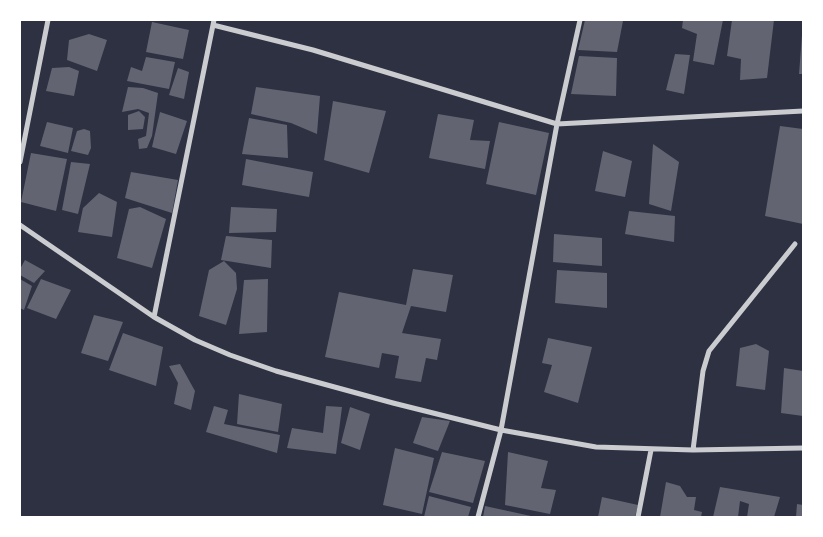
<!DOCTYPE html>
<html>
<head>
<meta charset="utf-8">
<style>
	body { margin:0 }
	#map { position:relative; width:823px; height:537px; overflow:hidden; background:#2d3142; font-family:Montserrat,sans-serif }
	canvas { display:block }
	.frame { position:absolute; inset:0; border:21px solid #fff; pointer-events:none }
</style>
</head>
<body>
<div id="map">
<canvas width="823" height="537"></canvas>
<div class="frame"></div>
</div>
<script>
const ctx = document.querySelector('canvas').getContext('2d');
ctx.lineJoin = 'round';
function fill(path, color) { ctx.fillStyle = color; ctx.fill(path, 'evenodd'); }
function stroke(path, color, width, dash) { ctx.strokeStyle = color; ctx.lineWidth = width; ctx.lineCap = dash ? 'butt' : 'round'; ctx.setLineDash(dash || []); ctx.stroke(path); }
const building = new Path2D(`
	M 585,20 L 623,21 L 617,52 L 578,50 Z
	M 683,20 L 723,20 L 714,65 L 693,61 L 697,34 L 682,28 Z
	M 732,20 L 774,20 L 767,78 L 740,80 L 741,59 L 727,56 Z
	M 152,22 L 189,30 L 183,59 L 146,52 Z
	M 89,34 L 107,40 L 97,71 L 67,60 L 69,40 Z
	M 802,35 L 803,74 L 799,74 Z
	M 675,54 L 690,55 L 684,94 L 666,90 Z
	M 579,56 L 617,58 L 616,96 L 571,94 Z
	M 146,57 L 175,62 L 169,89 L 127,81 L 131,67 L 142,71 Z
	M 69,67 L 79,71 L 74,96 L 46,91 L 52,68 Z
	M 178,68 L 189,72 L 184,99 L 169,95 Z
	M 128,87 L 143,88 L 158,93 L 152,136 L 147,148 L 139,149 L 138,139 L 146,136 L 149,113 L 138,109 L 122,112 Z
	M 256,87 L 320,96 L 317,134 L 291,123 L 251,114 Z
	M 333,101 L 386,111 L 369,173 L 324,160 Z
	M 139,111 L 145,117 L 143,129 L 128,130 L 128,115 Z
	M 160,112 L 187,121 L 176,154 L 152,147 Z
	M 438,114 L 474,120 L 470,140 L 490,141 L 485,169 L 429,158 Z
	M 249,118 L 287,125 L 288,158 L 242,154 Z
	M 47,122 L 73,128 L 68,153 L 40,146 Z
	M 499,122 L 549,133 L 536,195 L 486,184 Z
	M 780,126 L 803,129 L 803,224 L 765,216 Z
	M 84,129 L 90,131 L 91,148 L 88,155 L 71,151 L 77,131 Z
	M 653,144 L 679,162 L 671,211 L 649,204 Z
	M 603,151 L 632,161 L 625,197 L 595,191 Z
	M 31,153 L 67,159 L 56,211 L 21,202 Z
	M 246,159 L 313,172 L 309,197 L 242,185 Z
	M 71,162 L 90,164 L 78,214 L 62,210 Z
	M 131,172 L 178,180 L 172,213 L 125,198 Z
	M 99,193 L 117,202 L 112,237 L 78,232 L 83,208 Z
	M 140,207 L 166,219 L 152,268 L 117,258 L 129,209 Z
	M 231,207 L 277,209 L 276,232 L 229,233 Z
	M 629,211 L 675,216 L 674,242 L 625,234 Z
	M 554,234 L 602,238 L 602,266 L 553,262 Z
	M 226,236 L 272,240 L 271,268 L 221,260 Z
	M 25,260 L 45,271 L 34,283 L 20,275 L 20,269 Z
	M 224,261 L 236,273 L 237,289 L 226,325 L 199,316 L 209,270 Z
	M 413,269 L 453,275 L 446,312 L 411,306 L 402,333 L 441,339 L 437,360 L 426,358 L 421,382 L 395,378 L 399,356 L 382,353 L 379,368 L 325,357 L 339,292 L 406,305 Z
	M 557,270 L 607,273 L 607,308 L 555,303 Z
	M 20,279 L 32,286 L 24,310 L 20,308 Z
	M 41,279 L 71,290 L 56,319 L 27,308 Z
	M 268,279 L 267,332 L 239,334 L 244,280 Z
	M 94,315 L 123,322 L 108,361 L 81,353 Z
	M 123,333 L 163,347 L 156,386 L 109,370 Z
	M 548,338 L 592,347 L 578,403 L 544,392 L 552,365 L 542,363 Z
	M 756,344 L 769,351 L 765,390 L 736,386 L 740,348 Z
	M 180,364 L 195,391 L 191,410 L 174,404 L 178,383 L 169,366 Z
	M 784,368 L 803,371 L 803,416 L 781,413 Z
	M 239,394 L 282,404 L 278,432 L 237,424 Z
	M 214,406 L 228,410 L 224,424 L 280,435 L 277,453 L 206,432 Z
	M 326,406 L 342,407 L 336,454 L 287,448 L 292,428 L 323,433 Z
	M 350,407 L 370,414 L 360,450 L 341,443 Z
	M 422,417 L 450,421 L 438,451 L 413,443 Z
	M 395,448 L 434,458 L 422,514 L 383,505 Z
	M 442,452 L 485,461 L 473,503 L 429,492 Z
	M 508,452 L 548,461 L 541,488 L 556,490 L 550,514 L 505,505 Z
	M 666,482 L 680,486 L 687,497 L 696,497 L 694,510 L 702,512 L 701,517 L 660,517 Z
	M 720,487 L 780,497 L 774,517 L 747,517 L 749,504 L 740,501 L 738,517 L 713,517 Z
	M 429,496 L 471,507 L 468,517 L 424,517 Z
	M 602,497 L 638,505 L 635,517 L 598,517 Z
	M 797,504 L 803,505 L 803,517 L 796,517 Z
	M 485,506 L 531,516 L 530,517 L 483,517 Z`);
const minor = new Path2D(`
	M 213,25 L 313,50 L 557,124 L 803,111
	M 20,162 L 48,20
	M 20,225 L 154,317 L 195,340 L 230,355 L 276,371 L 393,403 L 501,430 L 596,447 L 693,450 L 803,448
	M 154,317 L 214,20
	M 693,450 L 703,371 L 709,351 L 795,244
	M 478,517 L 501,430 L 557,124 L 580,20
	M 638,517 L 651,450`);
fill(building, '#626471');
stroke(minor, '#caccd0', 5);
</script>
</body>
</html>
